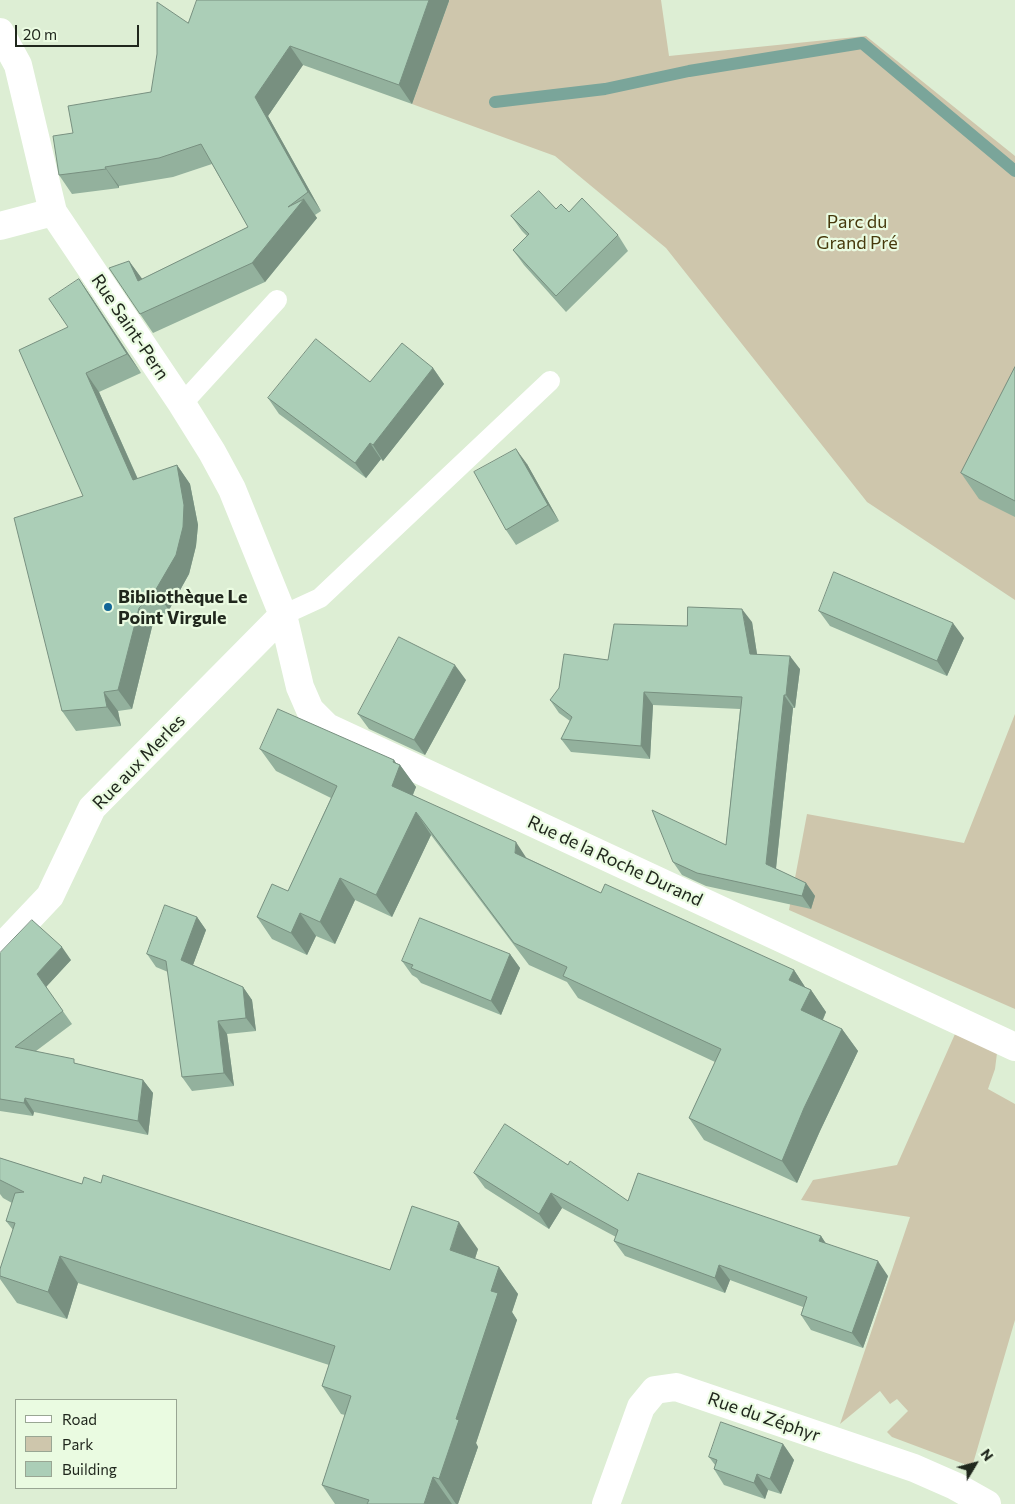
<!DOCTYPE html>
<html>
<head>
<meta charset="utf-8">
<style>
	body { margin:0 }
	#map { position:relative; width:1015px; height:1504px; overflow:hidden; background:#ddeed4; font-family:Commissioner,sans-serif }
	canvas { display:block }
	.legend { position:absolute; left:15px; top:1399px; width:162px; height:90px; box-sizing:border-box; background:#eafbe1; border:1px solid #99a693; margin:0; padding:6px 9px; list-style:none; font-size:15px; color:#20271d }
	.legend li { display:flex; align-items:center; gap:10px; height:25px }
	.legend b { width:25px; border:1px solid #99a693 }
	.north { position:absolute; left:950px; top:1439px; width:50px; height:50px; -webkit-text-stroke:4px #eafbe1; paint-order:stroke; rotate:53deg; font-size:14px; font-weight:700; line-height:20px; text-align:center; color:#20271d }
	.north::after { content:''; display:block; margin:auto; width:18px; height:22px; background:#20271d; clip-path:polygon(50% 0,100% 100%,50% 72%,0 100%) }
	.scale { position:absolute; left:15px; top:25px; width:124px; height:22px; box-sizing:border-box; border:2px solid #20271d; border-top:0; padding-left:6px; font-size:15px; line-height:18px; white-space:nowrap; color:#20271d; -webkit-text-stroke:4px #eafbe1; paint-order:stroke }
</style>
</head>
<body>
<div id="map">
<canvas width="1015" height="1504"></canvas>
<ul class="legend">
<li><b style="height:6px;background:#fff"></b>Road</li>
<li><b style="height:14px;background:#cec6ac"></b>Park</li>
<li><b style="height:14px;background:#abceb7"></b>Building</li>
</ul>
<div class="north">N</div>
<div class="scale">20 m</div>
</div>
<script>
const ctx = document.querySelector('canvas').getContext('2d');
ctx.lineJoin = 'round';
function fill(path, color) { ctx.fillStyle = color; ctx.fill(path, 'evenodd'); }
function stroke(path, color, width, dash) { ctx.strokeStyle = color; ctx.lineWidth = width; ctx.lineCap = dash ? 'butt' : 'round'; ctx.setLineDash(dash || []); ctx.stroke(path); }
function write(font, color, halo, rows, align = 'center') {
  ctx.font = font + ' Commissioner,sans-serif'; ctx.lineWidth = 4.5; ctx.setLineDash([]); ctx.textBaseline = 'middle'; ctx.strokeStyle = halo; ctx.fillStyle = color; for (const [text, x, y, turn = 0] of rows) {
    ctx.save(); ctx.translate(x, y); ctx.rotate((+turn || 0) * Math.PI / 180); ctx.textAlign = isNaN(turn) ? turn : align; if (halo) ctx.strokeText(text, 0, 0); ctx.fillText(text, 0, 0); ctx.restore();
  }
}
const green = new Path2D(`
	M 447,0 L 661,0 L 669,56 L 866,36 L 1015,156 L 1015,600 L 867,502 L 666,248 L 555,156 L 412,104 L 449,1 Z
	M 1015,714 L 1015,1009 L 789,910 L 807,814 L 964,843 Z
	M 955,1034 L 997,1053 L 995,1069 L 988,1089 L 1015,1104 L 1015,1320 L 972,1467 L 892,1437 L 887,1432 L 908,1411 L 897,1399 L 890,1404 L 880,1391 L 840,1424 L 910,1217 L 801,1200 L 813,1180 L 897,1165 Z`);
const stream = new Path2D(`
	M 495,102 L 605,89 L 689,71 L 862,43 L 1015,171`);
const lane = new Path2D(`
	M 182,404 L 277,300
	M 283,615 L 320,598 L 550,381`);
const street = new Path2D(`
	M 0,32 L 18,65 L 53,212 L 182,404 L 212,452 L 232,489 L 283,615 L 300,687 L 310,710 L 327,727 L 1015,1047
	M 0,226 L 53,212
	M 0,949 L 50,896 L 92,808 L 283,615
	M 606,1504 L 641,1407 L 655,1390 L 676,1387 L 914,1468 L 955,1486 L 987,1504`);
const wall = new Path2D(`
	M 449,1 L 412,104 L 303,65 L 268,116 L 321,211 L 315,215 L 317,218 L 265,282 L 153,333 L 140,314 L 129,261 L 142,279 L 248,227 L 212,164 L 173,177 L 119,186 L 119,188 L 72,194 L 59,175 L 73,133 L 151,92 L 188,23 Z
	M 556,209 L 569,212 L 618,235 L 628,251 L 566,312 L 524,265 L 513,250 L 527,236 L 522,231 L 511,216 Z
	M 79,279 L 92,298 L 141,373 L 99,392 L 138,479 L 177,465 L 190,484 L 198,525 L 196,546 L 189,574 L 169,610 L 152,627 L 132,709 L 118,711 L 121,726 L 76,731 L 62,711 L 83,496 L 68,327 Z
	M 1015,367 L 1015,517 L 979,499 L 961,473 Z
	M 433,368 L 444,384 L 383,461 L 381,459 L 366,478 L 279,414 L 268,398 L 370,382 Z
	M 527,464 L 559,521 L 516,545 L 506,530 Z
	M 819,611 L 964,638 L 947,676 L 830,626 Z
	M 752,622 L 757,654 L 800,669 L 795,708 L 793,708 L 776,869 L 806,883 L 815,896 L 811,909 L 706,886 L 682,875 L 673,862 L 726,845 L 740,709 L 653,705 L 650,759 L 571,752 L 561,739 L 570,721 L 559,713 L 550,700 L 608,660 L 687,626 Z
	M 466,680 L 425,755 L 369,729 L 358,714 Z
	M 260,749 L 394,760 L 396,763 L 400,765 L 416,787 L 413,795 L 527,858 L 601,893 L 794,970 L 805,987 L 811,990 L 826,1012 L 823,1020 L 842,1029 L 858,1051 L 820,1131 L 797,1183 L 704,1140 L 689,1118 L 715,1062 L 578,998 L 567,982 L 529,965 L 431,835 L 392,917 L 355,900 L 335,944 L 316,936 L 307,955 L 272,939 L 257,917 L 288,891 L 331,798 L 276,771 Z
	M 197,917 L 206,930 L 193,965 L 243,987 L 252,1000 L 256,1031 L 227,1034 L 234,1086 L 192,1091 L 182,1077 L 168,972 L 156,967 L 147,954 Z
	M 0,953 L 71,960 L 46,987 L 72,1024 L 36,1051 L 78,1064 L 143,1080 L 153,1093 L 148,1135 L 34,1112 L 33,1116 L 0,1111 Z
	M 510,954 L 520,968 L 501,1015 L 421,983 L 417,978 L 412,975 L 402,961 Z
	M 0,1158 L 82,1184 L 390,1270 L 478,1249 L 475,1259 L 499,1267 L 518,1294 L 512,1312 L 517,1320 L 476,1443 L 478,1447 L 458,1504 L 335,1504 L 322,1485 L 345,1415 L 341,1414 L 322,1386 L 329,1365 L 78,1283 L 67,1319 L 17,1303 L 0,1279 L 0,1269 L 13,1230 L 6,1221 L 12,1203 L 3,1198 L 0,1194 Z
	M 568,1165 L 628,1201 L 821,1236 L 826,1244 L 888,1276 L 863,1348 L 811,1330 L 801,1315 L 803,1307 L 730,1280 L 725,1293 L 625,1256 L 614,1241 L 616,1237 L 562,1208 L 549,1229 L 485,1188 L 474,1173 Z
	M 783,1444 L 794,1460 L 781,1494 L 768,1490 L 765,1499 L 724,1485 L 714,1469 L 715,1465 L 709,1457 Z`);
const shadedWall = new Path2D(`
	M 429,0 L 449,0 L 449,1 L 412,104 L 399,85 Z
	M 290,46 L 303,65 L 268,116 L 321,211 L 308,192 L 255,97 Z
	M 105,167 L 119,186 L 119,188 L 106,169 Z
	M 304,199 L 317,218 L 265,282 L 252,263 Z
	M 129,261 L 143,280 L 138,281 Z
	M 79,279 L 92,298 L 141,373 L 127,354 Z
	M 433,368 L 444,384 L 383,461 L 373,445 Z
	M 86,373 L 99,392 L 147,500 L 133,480 Z
	M 370,443 L 381,459 L 366,478 L 355,463 Z
	M 516,449 L 527,464 L 559,521 L 548,505 Z
	M 177,465 L 190,484 L 198,525 L 196,546 L 189,574 L 169,610 L 155,591 Z
	M 139,608 L 152,627 L 132,709 L 118,690 Z
	M 742,609 L 752,622 L 759,667 L 750,654 Z
	M 953,623 L 964,638 L 947,676 L 937,661 Z
	M 790,656 L 800,669 L 795,708 L 786,695 Z
	M 455,665 L 466,680 L 425,755 L 414,740 Z
	M 104,692 L 118,711 L 121,726 L 107,707 Z
	M 644,692 L 653,705 L 650,759 L 641,746 Z
	M 784,695 L 793,708 L 775,877 L 766,864 Z
	M 394,760 L 399,768 L 400,765 L 416,787 L 407,808 L 392,786 Z
	M 416,812 L 431,835 L 392,917 L 376,895 Z
	M 516,842 L 531,865 L 515,853 Z
	M 340,878 L 355,900 L 335,944 L 320,922 Z
	M 806,883 L 815,896 L 811,909 L 802,896 Z
	M 300,913 L 316,936 L 307,955 L 291,933 Z
	M 197,917 L 206,930 L 190,973 L 181,960 Z
	M 62,947 L 71,960 L 46,987 L 37,974 Z
	M 510,954 L 520,968 L 501,1015 L 491,1001 Z
	M 794,970 L 809,993 L 811,990 L 826,1012 L 817,1032 L 801,1010 L 789,980 Z
	M 243,987 L 252,1000 L 256,1031 L 246,1018 Z
	M 218,1021 L 227,1034 L 234,1086 L 224,1073 Z
	M 842,1029 L 858,1051 L 820,1131 L 797,1183 L 782,1161 L 804,1108 Z
	M 143,1080 L 153,1093 L 148,1135 L 138,1121 Z
	M 25,1098 L 34,1112 L 33,1116 L 24,1103 Z
	M 551,1193 L 562,1208 L 549,1229 L 539,1214 Z
	M 459,1222 L 478,1249 L 469,1277 L 450,1250 Z
	M 821,1236 L 831,1251 L 819,1241 Z
	M 60,1256 L 78,1283 L 67,1319 L 48,1292 Z
	M 878,1261 L 888,1276 L 863,1348 L 852,1333 Z
	M 719,1265 L 730,1280 L 725,1293 L 715,1278 Z
	M 499,1267 L 518,1294 L 512,1312 L 517,1320 L 476,1443 L 478,1447 L 458,1504 L 456,1504 L 439,1479 L 491,1291 Z
	M 783,1444 L 794,1460 L 781,1494 L 770,1479 Z
	M 757,1474 L 768,1490 L 765,1499 L 754,1483 Z
	M 433,1477 L 452,1504 L 424,1504 Z`);
const building = new Path2D(`
	M 197,0 L 429,0 L 399,85 L 290,46 L 255,97 L 308,192 L 288,207 L 304,199 L 252,263 L 140,314 L 109,268 L 129,261 L 138,281 L 248,227 L 201,144 L 159,158 L 105,167 L 106,169 L 59,175 L 53,136 L 73,133 L 68,106 L 151,92 L 157,54 L 157,2 L 188,23 Z
	M 539,191 L 556,209 L 561,204 L 569,212 L 582,198 L 618,235 L 556,296 L 513,250 L 529,234 L 511,216 Z
	M 79,279 L 127,354 L 86,373 L 133,480 L 177,465 L 184,505 L 183,527 L 176,555 L 155,591 L 139,608 L 118,690 L 104,692 L 107,707 L 62,711 L 14,518 L 83,496 L 19,350 L 68,327 L 49,299 Z
	M 316,339 L 370,382 L 402,343 L 433,368 L 373,445 L 370,443 L 355,463 L 268,398 Z
	M 1015,367 L 1015,501 L 961,473 Z
	M 516,449 L 548,505 L 506,530 L 474,472 Z
	M 834,572 L 953,623 L 937,661 L 819,611 Z
	M 688,607 L 742,609 L 750,654 L 790,656 L 786,695 L 784,695 L 766,864 L 806,883 L 802,896 L 697,873 L 673,862 L 652,810 L 726,845 L 742,697 L 644,692 L 641,746 L 561,739 L 572,717 L 550,700 L 559,688 L 564,654 L 608,660 L 614,624 L 687,626 Z
	M 399,637 L 455,665 L 414,740 L 358,714 Z
	M 278,709 L 394,760 L 393,762 L 400,765 L 392,786 L 516,842 L 515,853 L 601,893 L 605,884 L 794,970 L 789,980 L 811,990 L 801,1010 L 842,1029 L 804,1108 L 782,1161 L 689,1118 L 721,1049 L 563,976 L 567,967 L 514,943 L 416,812 L 376,895 L 340,878 L 320,922 L 300,913 L 291,933 L 257,917 L 272,884 L 288,891 L 337,786 L 260,749 Z
	M 165,905 L 197,917 L 181,960 L 243,987 L 246,1018 L 218,1021 L 224,1073 L 182,1077 L 166,961 L 147,954 Z
	M 420,918 L 510,954 L 491,1001 L 411,968 L 413,965 L 402,961 Z
	M 32,920 L 62,947 L 37,974 L 63,1011 L 15,1047 L 74,1059 L 74,1063 L 143,1080 L 138,1121 L 25,1098 L 24,1103 L 0,1099 L 0,953 Z
	M 505,1124 L 568,1165 L 570,1161 L 628,1201 L 638,1173 L 821,1236 L 819,1241 L 878,1261 L 852,1333 L 801,1315 L 807,1297 L 719,1265 L 715,1278 L 614,1241 L 618,1230 L 551,1193 L 539,1214 L 474,1173 Z
	M 0,1158 L 82,1184 L 84,1177 L 101,1183 L 103,1175 L 390,1270 L 412,1206 L 459,1222 L 450,1250 L 499,1267 L 491,1291 L 498,1293 L 456,1419 L 459,1420 L 439,1479 L 433,1477 L 424,1504 L 367,1504 L 369,1500 L 322,1485 L 351,1396 L 322,1386 L 335,1346 L 60,1256 L 48,1292 L 0,1276 L 0,1269 L 15,1223 L 6,1221 L 15,1193 L 24,1192 L 0,1180 Z
	M 721,1422 L 783,1444 L 770,1479 L 757,1474 L 754,1483 L 714,1469 L 717,1460 L 709,1457 Z`);
const markers = [
	[108,607,5,"#126697"]
];
const parkNames = [
	["Parc du",857,222],
	["Grand Pré",857,243]
];
const streetNames = [
	["Rue Saint-Pern",130,327,56],
	["Rue aux Merles",139,762,-46],
	["Rue de la Roche Durand",615,861,25],
	["Rue du Zéphyr",764,1417,19]
];
const poiNames = [
	["Bibliothèque Le",118,597],
	["Point Virgule",118,618]
];
fill(green, '#cec6ac');
stroke(stream, '#7aa59a', 12);
stroke(lane, '#fff', 20);
stroke(street, '#fff', 28);
fill(wall, '#93b19d');
fill(shadedWall, '#789080');
fill(building, '#abceb7');
stroke(building, '#789080', 1);
for (const [x, y, r, color] of markers) { const dot = new Path2D(); dot.arc(x, y, r, 0, 2 * Math.PI); ctx.fillStyle = color; ctx.fill(dot); stroke(dot, '#eafbe1', 2); }
write('18px', '#46380b', '#eafbe1', parkNames);
write('18px', '#20271d', '#eafbe1', streetNames);
write('bold 18px', '#20271d', '#eafbe1', poiNames, 'left');
</script>
</body>
</html>
